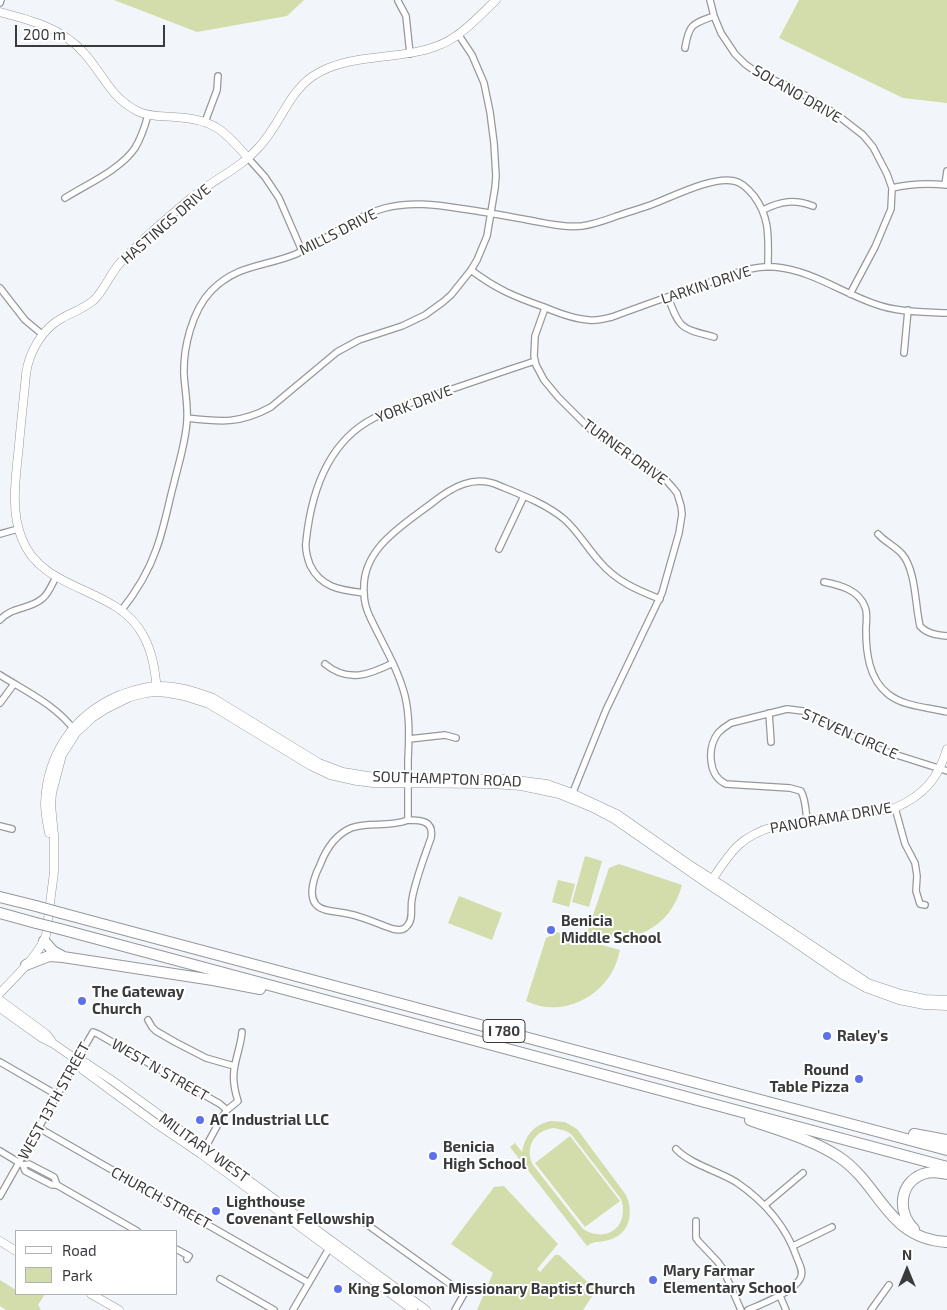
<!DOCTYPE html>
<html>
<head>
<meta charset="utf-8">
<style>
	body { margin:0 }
	#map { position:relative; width:947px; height:1310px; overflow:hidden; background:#f2f6fa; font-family:"Exo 2",sans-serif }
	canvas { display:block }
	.legend { position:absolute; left:15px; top:1230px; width:162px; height:65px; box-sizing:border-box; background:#fff; border:1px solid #b0b1b1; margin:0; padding:6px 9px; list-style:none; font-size:15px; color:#3a3b3d }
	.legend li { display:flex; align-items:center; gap:10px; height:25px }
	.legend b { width:25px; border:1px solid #b0b1b1 }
	.north { position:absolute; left:882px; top:1245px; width:50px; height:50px; -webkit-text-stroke:4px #fff; paint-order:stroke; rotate:0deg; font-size:14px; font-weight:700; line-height:20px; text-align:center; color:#3a3b3d }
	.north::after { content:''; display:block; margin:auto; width:18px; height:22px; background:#3a3b3d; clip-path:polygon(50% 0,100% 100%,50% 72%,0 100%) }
	.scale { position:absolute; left:15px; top:25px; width:150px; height:22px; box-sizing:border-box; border:2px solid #3a3b3d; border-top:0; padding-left:6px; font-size:15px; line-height:18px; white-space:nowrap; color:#3a3b3d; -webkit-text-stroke:4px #fff; paint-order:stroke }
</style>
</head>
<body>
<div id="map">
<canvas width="947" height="1310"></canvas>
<ul class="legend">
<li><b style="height:6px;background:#fff"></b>Road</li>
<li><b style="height:14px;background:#d2ddab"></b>Park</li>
</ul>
<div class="north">N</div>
<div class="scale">200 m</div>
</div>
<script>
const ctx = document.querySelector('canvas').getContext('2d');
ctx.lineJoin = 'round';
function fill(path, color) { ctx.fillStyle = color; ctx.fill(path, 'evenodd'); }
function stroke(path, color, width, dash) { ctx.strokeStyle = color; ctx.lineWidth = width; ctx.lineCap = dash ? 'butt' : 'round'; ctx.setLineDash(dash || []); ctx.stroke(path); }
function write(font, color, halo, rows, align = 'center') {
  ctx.font = font + ' "Exo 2",sans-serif'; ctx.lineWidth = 4; ctx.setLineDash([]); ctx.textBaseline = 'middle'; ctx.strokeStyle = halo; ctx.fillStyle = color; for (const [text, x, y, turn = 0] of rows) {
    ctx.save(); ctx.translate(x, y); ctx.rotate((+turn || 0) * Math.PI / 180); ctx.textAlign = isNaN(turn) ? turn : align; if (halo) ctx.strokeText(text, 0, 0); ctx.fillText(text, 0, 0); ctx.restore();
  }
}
const green = new Path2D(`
	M 114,0 L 304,0 L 287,16 L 197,32 Z
	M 799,0 L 947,0 L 947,103 L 903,98 L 779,38 Z
	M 585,856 L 602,861 L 589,907 L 572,902 Z
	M 619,864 L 682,885 C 669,931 631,946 587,933 L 609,868 Z
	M 558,880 L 575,884 L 569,907 L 552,902 Z
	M 459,896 L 502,913 L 492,940 L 448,923 Z
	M 556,932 L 620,950 C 618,958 616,965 612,972 C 596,1001 557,1017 526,1001 L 546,938 Z
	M 550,1121 L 565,1122 L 577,1129 L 626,1195 C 634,1213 630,1234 609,1240 C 600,1243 594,1240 587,1246 L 510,1147 L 515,1143 L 522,1152 C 525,1135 534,1125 550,1121 ZM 554,1128 L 566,1131 L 571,1134 L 621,1199 C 630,1226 607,1244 583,1229 L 533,1165 C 524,1147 535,1130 554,1128 Z
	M 570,1136 L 620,1201 L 585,1227 L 535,1163 Z
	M 504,1186 L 558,1244 L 537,1269 L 540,1272 L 555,1255 L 559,1255 L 596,1290 L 583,1310 L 477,1310 L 493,1273 L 451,1244 L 494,1187 Z
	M 0,1280 L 16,1290 L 16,1294 L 45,1294 L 38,1305 L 41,1310 L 6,1310 L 0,1306 Z`);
const street = new Path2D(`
	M 710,0 L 714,16 L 721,33 L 735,54 L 745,64 L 759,74 L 788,86 L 808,97 L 836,114 L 863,135 L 873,147 L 887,174 L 892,188 L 891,209 L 875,247 L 850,294
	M 398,1 L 406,16 L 410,54
	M 0,3 L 1,0
	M 685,48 C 689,24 692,24 714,16
	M 205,122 L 217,90 L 218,76
	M 248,158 L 265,177 L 279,198 L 302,251
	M 945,185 L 947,171
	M 892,188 C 909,184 929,183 947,185
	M 65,198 C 87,184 120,170 135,148 C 141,138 145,126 148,115
	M 763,210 C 781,201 794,199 813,206
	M 471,270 C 496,289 515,297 544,307 C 558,313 573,319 589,320 C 597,321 604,319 612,317 C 642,306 672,295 702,285 C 725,277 750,265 775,267 C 811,270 842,293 875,304 C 896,312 924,312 947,313
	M 0,288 L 25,320 L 43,335
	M 668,297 C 680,330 681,328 714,337
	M 545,308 L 535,336 L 534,356 L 536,365 L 544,380 L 558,397 L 593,432 L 664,478 L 673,488 L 677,493 L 681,506 L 682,514 L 679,533 L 662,593 L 606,710 L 571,797
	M 904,353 L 908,310
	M 187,418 C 221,422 240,424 271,407 L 337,352 L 359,340 L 402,326 L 425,315 L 443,302 L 451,295 L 471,270 L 477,260 L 487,236 L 495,188 L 496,176 L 494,143 L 490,112 L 484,83 L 472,55 L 458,34
	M 0,534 L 18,529
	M 878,534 C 885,542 895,546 902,554 C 916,570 915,605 920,626 C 927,634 937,635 947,636
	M 499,549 L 524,496
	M 824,582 C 840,585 859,590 865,607 C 868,614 866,623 866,630 C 866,653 869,679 888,694 C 904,707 928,707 947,712
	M 364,593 C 341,590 321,588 310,565 C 307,557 305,550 306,542 C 311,493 327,442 374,418 C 393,408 414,402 434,395 C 468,384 501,372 535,361
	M 121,611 C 136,592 148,573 156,550 C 164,529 168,505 174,483 C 179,462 186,441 187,420 C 188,405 185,390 184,375 C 183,348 192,311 211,291 C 237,264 265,267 296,254 C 327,240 352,217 385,208 C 412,201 437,205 464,209 C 485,212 506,216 528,220 C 545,223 564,228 582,226 C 596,224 608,219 620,215 C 631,211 643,208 653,204 C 674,196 713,176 734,181 C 742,182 749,190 754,196 C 771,219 768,239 768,267
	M 0,620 C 12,606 30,610 43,598 C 49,593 52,584 56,577
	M 325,664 C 348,683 369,675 393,663
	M 0,675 C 27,692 56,705 75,731
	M 0,703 L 14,684
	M 769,713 L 771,742
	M 409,739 L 445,735 L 456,738
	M 895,808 L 905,844 L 915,863 L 917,876 L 916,891 L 920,904 L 925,905
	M 408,820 C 408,800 408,780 408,760 C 409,739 410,717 405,696 C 398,668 382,643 370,617 C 366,609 364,601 364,592 C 361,549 402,526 432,503 C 452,487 474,474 500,486 C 522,495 546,504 564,519 C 578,531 587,548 600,562 C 616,581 637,590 660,599
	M 408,820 C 422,820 434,821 431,838 C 424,858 416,878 412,899 C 410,908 414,919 407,926 C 403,931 398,930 393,929 C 378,924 364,917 349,914 C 341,912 334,912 326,910 C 304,905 313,879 320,865 C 326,849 335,835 351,828 C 369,821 388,828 408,820 Z
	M 807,822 C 806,812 806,800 801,791 L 790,788 L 726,784 C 708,776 707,748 718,733 C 722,729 726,726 731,723 L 787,709 L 803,711 L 813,715 L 878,749 L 947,771
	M 0,826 L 12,829
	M 148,1020 L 152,1027 L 156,1031 L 175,1042 L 206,1058 L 234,1066
	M 0,1062 L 57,1095
	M 39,1128 L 309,1283
	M 676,1149 C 690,1164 718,1171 736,1182 C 764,1201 786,1226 797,1258 C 800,1265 804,1273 800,1279 C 793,1292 762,1304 748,1310
	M 204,1150 L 222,1117 L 227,1110 L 238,1101 C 234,1089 232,1077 235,1065 C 237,1054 241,1044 242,1032
	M 0,1151 L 23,1165 L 29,1164 L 54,1177 L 57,1185
	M 23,1165 L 25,1171 L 52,1185 L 57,1185 L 137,1231
	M 0,1196 L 93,1032 L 98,1034 L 220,1104 L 227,1110
	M 765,1205 L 803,1173
	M 696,1221 L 696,1238 L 699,1242 L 717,1261 L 723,1269 L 741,1310
	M 365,1223 L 464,1294 L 455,1310
	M 793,1246 L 832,1227
	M 176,1249 L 189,1256 L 187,1259
	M 220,1279 L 274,1310
	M 780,1296 L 786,1310
	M 293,1310 L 331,1245
	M 871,1310 L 889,1285`);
const secondary = new Path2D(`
	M 0,12 C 31,20 62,28 84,53 C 103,74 110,97 137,111 C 149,117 162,116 175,117 C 213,119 224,130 248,158
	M 157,690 C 155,671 153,653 143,635 C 117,586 43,593 22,539 C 10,510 16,476 19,445 C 21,421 24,397 26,374 C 29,352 42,329 62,318 C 73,312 85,308 94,300 C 105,289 110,274 120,263 C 141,240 166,219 190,199 C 212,180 240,169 259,147 C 280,125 288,93 313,76 C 349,52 398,61 437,46 C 460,38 479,16 496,0
	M 49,833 C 47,823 45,813 45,803 C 47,754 74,714 120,695 C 131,691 144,686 157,686 C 176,685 195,691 213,698 L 319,763 L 343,772 L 374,777 L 508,779 L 547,784 L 572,793 L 617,814 L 687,863 L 720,884 L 868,983 L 901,994 L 925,999 L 947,1000
	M 710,883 C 730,853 739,836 776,826 L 895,808 C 924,795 938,779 947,749
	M 0,993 C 14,978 40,954 46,935 L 54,872 L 54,835 L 51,805 L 52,793 L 62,755 L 76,733 L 92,718 L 106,709 L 130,697 L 146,693 L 157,692 L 168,693 L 184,696 L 209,704 L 311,766 L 330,775 L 357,781 L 373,783 L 492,784 L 521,786 L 559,794 L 591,807 L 614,819 L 709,885 L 771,926 L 841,974 L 866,988 L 899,1000 L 924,1005 L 947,1006
	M 0,1000 L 46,1034 L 51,1040
	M 0,1008 L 42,1038 L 54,1044 L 77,1060 L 86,1063 L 113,1081 L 426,1310
	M 77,1060 L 83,1070 L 158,1125 L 201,1154 L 413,1310
	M 0,1241 L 16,1251
	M 91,1294 L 119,1310`);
const highway = new Path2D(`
	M 0,897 L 36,906
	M 0,913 L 36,923
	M 61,913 L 947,1150
	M 60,929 L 947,1167
	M 44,941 L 53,951 L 62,956
	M 26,965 L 49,956 L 63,957 L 213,980 L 260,989
	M 750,1120 C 780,1131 812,1139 839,1157 C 881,1185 887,1239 947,1242
	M 914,1134 L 947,1140
	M 914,1229 C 897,1212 899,1183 923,1174 C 931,1171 939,1172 947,1174`);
const highwayBridge = new Path2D(`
	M 36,906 L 61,913
	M 36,923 L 60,929`);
const markers = [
	[551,930,5,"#5e71e9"],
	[82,1001,5,"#5e71e9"],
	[827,1036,5,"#5e71e9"],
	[859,1079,5,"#5e71e9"],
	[200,1120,5,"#5e71e9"],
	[433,1156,5,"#5e71e9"],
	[216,1211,5,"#5e71e9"],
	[653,1280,5,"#5e71e9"],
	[338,1289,5,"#5e71e9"]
];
const shields = [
	[504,1031,42]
];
const shieldNames = [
	["I 780",504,1031]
];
const streetNames = [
	["SOLANO DRIVE",797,94,30],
	["HASTINGS DRIVE",166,224,-41],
	["MILLS DRIVE",338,232,-27],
	["LARKIN DRIVE",706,285,-18],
	["YORK DRIVE",414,404,-21],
	["TURNER DRIVE",625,452,36],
	["STEVEN CIRCLE",850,734,24],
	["SOUTHAMPTON ROAD",447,779,2],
	["PANORAMA DRIVE",831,818,-10],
	["WEST N STREET",160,1070,30],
	["WEST 13TH STREET",54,1101,-61],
	["MILITARY WEST",204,1148,36],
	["CHURCH STREET",161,1198,29]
];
const poiNames = [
	["Benicia",561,921],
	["Middle School",561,938],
	["The Gateway",92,992],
	["Church",92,1009],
	["Raley's",837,1036],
	["Round",849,1070,"right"],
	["Table Pizza",849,1087,"right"],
	["AC Industrial LLC",210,1120],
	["Benicia",443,1147],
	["High School",443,1164],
	["Lighthouse",226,1202],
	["Covenant Fellowship",226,1219],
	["Mary Farmar",663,1271],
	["Elementary School",663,1288],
	["King Solomon Missionary Baptist Church",348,1289]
];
fill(green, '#d2ddab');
stroke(street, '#95989c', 8);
stroke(secondary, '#95989c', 9);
stroke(highway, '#95989c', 12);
stroke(street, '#fff', 5.5);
stroke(secondary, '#fff', 8);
stroke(highway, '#fff', 10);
stroke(highwayBridge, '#95989c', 12, []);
stroke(highwayBridge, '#fff', 10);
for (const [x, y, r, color] of markers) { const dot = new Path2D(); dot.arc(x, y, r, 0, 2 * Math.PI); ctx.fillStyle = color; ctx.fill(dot); stroke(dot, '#fff', 2); }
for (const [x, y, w] of shields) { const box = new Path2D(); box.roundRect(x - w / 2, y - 11.5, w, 23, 4); ctx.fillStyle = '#fff'; ctx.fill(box); stroke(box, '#3a3b3d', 1); }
write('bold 14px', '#3a3b3d', null, shieldNames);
write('15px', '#3a3b3d', '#fff', streetNames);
write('bold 15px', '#3a3b3d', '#fff', poiNames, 'left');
</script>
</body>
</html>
